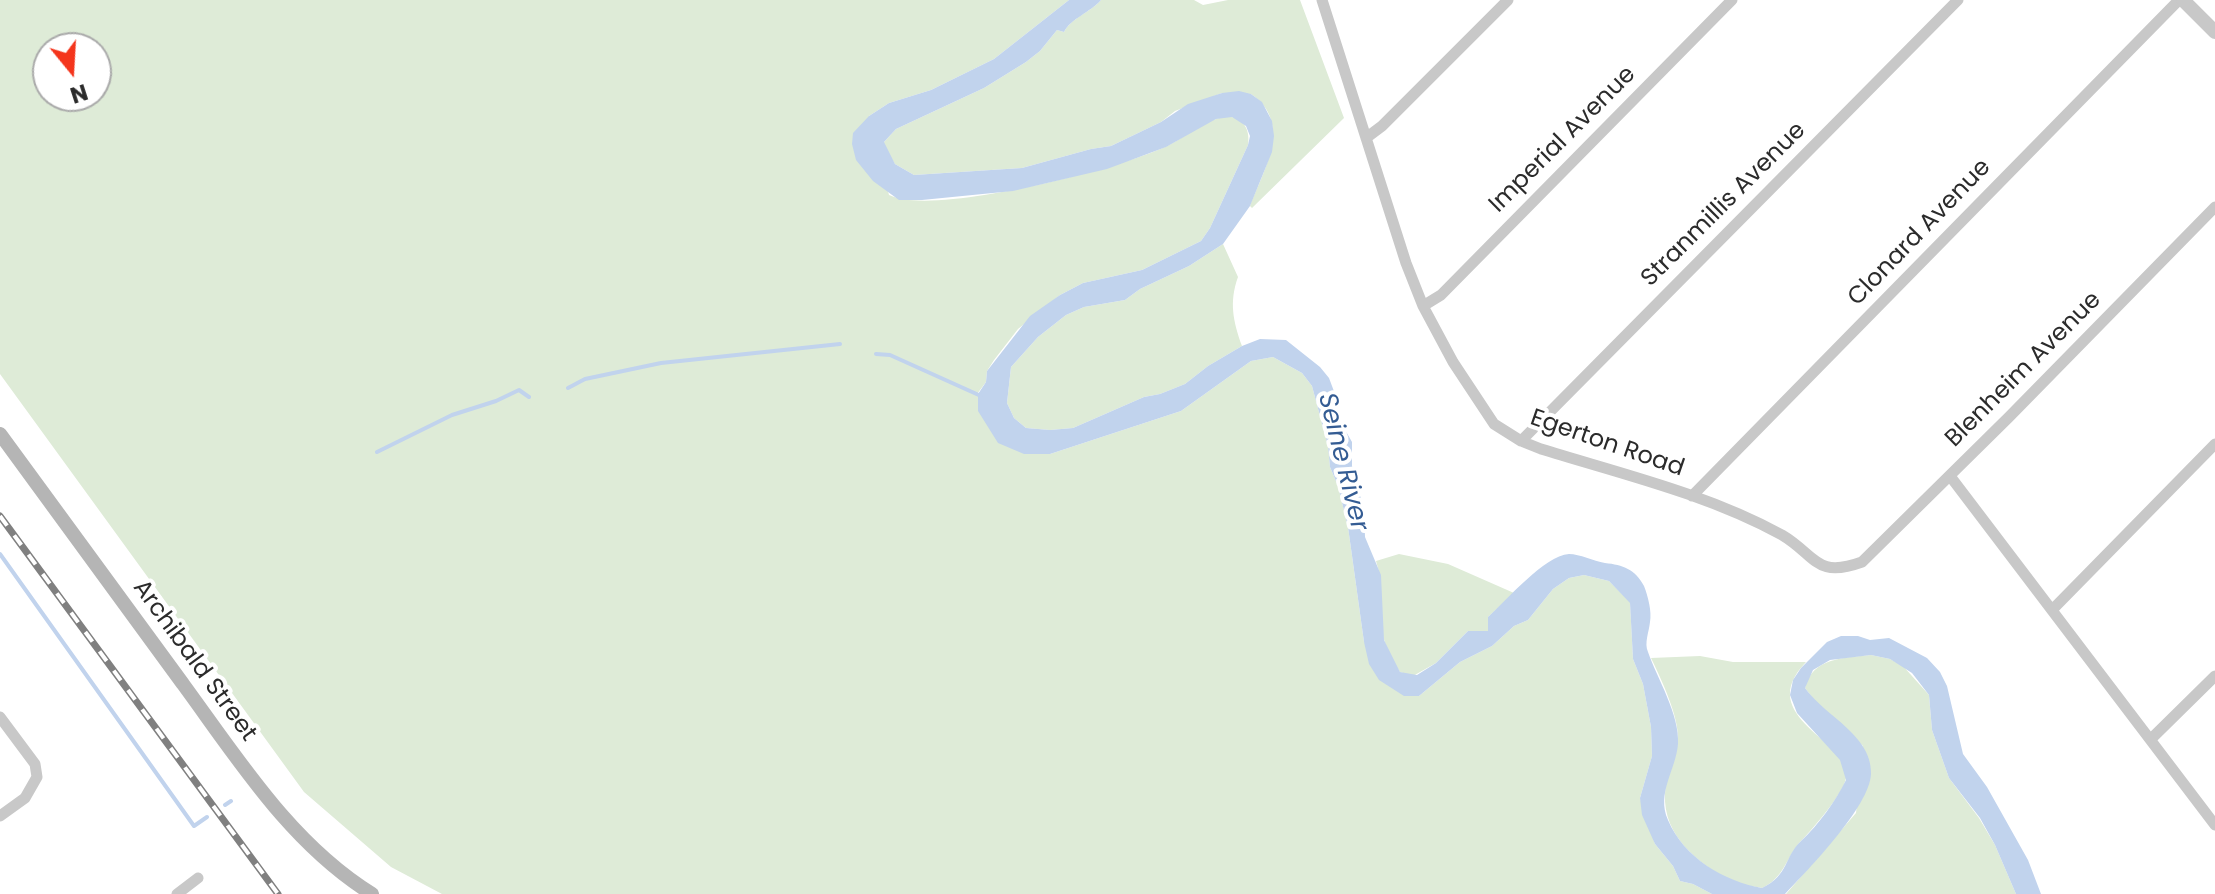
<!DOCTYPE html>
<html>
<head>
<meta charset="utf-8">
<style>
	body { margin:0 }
	#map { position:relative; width:2215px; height:894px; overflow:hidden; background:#fff; font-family:Poppins,sans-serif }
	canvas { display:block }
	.north { position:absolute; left:32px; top:32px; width:80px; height:80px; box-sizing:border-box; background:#fff; border:2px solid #aaa; border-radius:50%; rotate:162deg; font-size:22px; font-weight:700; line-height:32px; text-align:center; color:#2b2b2b }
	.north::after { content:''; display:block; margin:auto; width:28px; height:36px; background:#f4351c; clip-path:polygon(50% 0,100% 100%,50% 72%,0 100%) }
</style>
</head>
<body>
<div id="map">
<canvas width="2215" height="894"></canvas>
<div class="north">N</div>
</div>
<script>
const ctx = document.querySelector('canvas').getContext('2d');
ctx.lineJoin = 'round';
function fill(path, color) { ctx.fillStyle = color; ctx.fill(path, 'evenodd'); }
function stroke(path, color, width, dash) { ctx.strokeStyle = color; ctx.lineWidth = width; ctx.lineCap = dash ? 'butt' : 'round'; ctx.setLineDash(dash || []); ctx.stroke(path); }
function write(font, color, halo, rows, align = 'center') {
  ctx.font = font + ' Poppins,sans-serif'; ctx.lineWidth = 8; ctx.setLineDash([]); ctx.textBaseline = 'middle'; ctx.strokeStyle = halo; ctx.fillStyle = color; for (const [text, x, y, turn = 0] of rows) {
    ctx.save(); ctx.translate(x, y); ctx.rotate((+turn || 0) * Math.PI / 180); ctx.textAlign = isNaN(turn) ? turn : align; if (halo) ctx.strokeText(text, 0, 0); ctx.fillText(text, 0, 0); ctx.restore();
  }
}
const green = new Path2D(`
	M 0,0 L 1069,0 L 994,59 L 931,90 L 889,103 L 869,116 L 889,195 C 933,217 1117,169 1165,147 C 1182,140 1214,113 1232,117 C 1246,120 1250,133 1248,145 L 1210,228 L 1201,241 L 1142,270 L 1083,283 L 1060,295 L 1018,329 L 994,360 L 987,371 L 986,382 L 977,394 L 1050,454 L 1181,411 L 1251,361 L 1273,357 L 1302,373 L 1312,386 L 1328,446 L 1330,467 L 1338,486 L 1348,527 L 1364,642 L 1419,696 L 1460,662 L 1492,646 L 1514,626 L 1528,620 L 1553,589 L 1569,578 L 1584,575 L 1609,581 L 1630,602 L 1633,659 L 1643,684 L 1651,727 L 1652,756 L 1640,798 L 1655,844 L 1673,866 L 1680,881 L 1693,884 L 1712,894 L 442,894 L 391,867 L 304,792 L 0,374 ZM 48,48 L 96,48 L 96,96 L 48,96 Z
	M 1101,0 L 1194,0 L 1203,5 L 1228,0 L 1300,0 L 1344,118 L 1252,208 L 1250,206 C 1264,170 1293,122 1251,94 L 1222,93 L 1175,111 L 1161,122 L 1111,146 L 1091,149 L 1022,168 L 914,175 L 895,164 L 884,147 L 884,142 L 896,129 L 984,88 L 1026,62 L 1040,51 L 1057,30 L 1064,32 C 1071,18 1091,12 1101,0 Z
	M 1223,244 L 1238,277 C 1229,302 1233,321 1242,346 L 1208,366 L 1185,384 L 1160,394 L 1144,397 L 1073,428 L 1050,430 L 1026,428 L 1014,418 L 1007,403 L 1011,367 L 1038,337 L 1066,315 L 1084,307 L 1125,300 L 1140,289 L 1189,266 Z
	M 1399,554 L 1448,564 L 1514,593 L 1488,617 L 1488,631 L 1468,631 L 1436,663 L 1413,676 L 1400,672 C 1393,661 1384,645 1382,631 C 1380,607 1384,584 1376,561 Z
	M 1871,655 L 1890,659 L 1903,666 L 1929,695 L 1932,730 L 1949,778 L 1979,818 L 1995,845 L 2016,894 L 1786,894 L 1856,813 L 1863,746 L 1815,701 L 1805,688 C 1812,657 1845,658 1871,655 Z
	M 1700,656 L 1733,662 L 1806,662 C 1752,718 1852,740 1846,778 C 1844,793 1811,831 1800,842 C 1786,858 1784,878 1762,888 C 1753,886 1741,885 1732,881 C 1698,864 1663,836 1665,794 C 1665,775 1676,759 1678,740 C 1679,716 1661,679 1651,658 Z`);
const water = new Path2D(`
	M 1069,0 L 1101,0 C 1091,12 1070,19 1064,32 L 1057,30 L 1040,51 L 1026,62 L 984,88 L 896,129 L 884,142 L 895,164 L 914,175 L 1022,168 L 1091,149 L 1111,146 L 1161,122 L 1188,104 L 1222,93 L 1239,91 L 1251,94 L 1262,102 L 1272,121 L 1274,136 L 1272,152 L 1250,206 L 1223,244 L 1189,266 L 1140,289 L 1125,300 L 1084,307 L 1066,315 L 1038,337 L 1011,367 L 1007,403 L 1014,418 L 1026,428 L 1050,430 L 1073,428 L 1144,397 L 1160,394 L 1185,384 L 1208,366 L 1242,346 L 1260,339 L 1286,340 L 1320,367 L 1329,378 L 1335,394 L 1340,421 L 1352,442 L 1352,466 L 1364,510 L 1365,537 L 1381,575 L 1384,640 L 1400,672 L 1417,675 L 1436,663 L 1468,631 L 1488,631 L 1488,617 C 1507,600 1544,556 1569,554 C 1580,554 1593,561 1605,563 C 1623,565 1635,569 1644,586 C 1648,596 1652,612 1650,622 C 1649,632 1644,643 1648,652 C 1657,678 1680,715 1678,744 C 1676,770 1656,793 1668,820 C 1684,858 1724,881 1762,888 C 1789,875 1784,857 1801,841 C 1819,824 1835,802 1846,780 L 1840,760 L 1797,713 L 1790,695 L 1793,680 L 1801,668 L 1827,642 L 1841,636 L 1858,636 L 1870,640 L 1889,638 L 1927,658 L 1940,672 L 1947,686 L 1963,754 L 1987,787 L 2028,860 L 2041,894 L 2016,894 L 1995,845 L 1980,818 L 1949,778 L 1932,730 L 1929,695 L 1912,673 L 1890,659 L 1871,655 L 1830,660 L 1813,670 L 1805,688 C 1821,710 1847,723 1862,745 C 1868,754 1871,763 1871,774 C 1870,806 1808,870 1785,894 L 1712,894 L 1693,884 L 1680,881 L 1673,866 L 1655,844 L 1642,815 L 1640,798 L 1652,756 L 1651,727 L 1643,684 L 1633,659 L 1630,603 L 1609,581 L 1584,575 L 1569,578 L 1553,589 L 1528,620 L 1514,626 L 1492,646 L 1460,662 L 1419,696 L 1404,696 L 1379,680 L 1369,664 L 1364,642 L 1348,527 L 1338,486 L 1330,467 L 1328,446 L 1312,386 L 1302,373 L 1273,357 L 1251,361 L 1181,411 L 1050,454 L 1024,454 L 998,443 L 978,411 L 978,394 L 986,382 L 987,371 L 1030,316 L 1060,295 L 1083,283 L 1142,270 L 1201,241 L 1210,228 L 1248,145 L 1250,136 L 1246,126 L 1232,117 L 1216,119 L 1166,147 L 1107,169 L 1013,191 L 922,200 L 899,200 L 873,181 L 856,160 L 852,144 L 853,133 L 869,116 L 889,103 L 931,90 L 994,59 Z`);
const stream = new Path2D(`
	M 876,354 L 890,355 L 981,396
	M 568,388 L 585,379 L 661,363 L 840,344
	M 377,452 L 452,415 L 496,401 L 519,390 L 529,397
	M 0,554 L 194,826 L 207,817
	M 225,805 L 231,801`);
const minor = new Path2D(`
	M 1322,0 L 1406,263 L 1423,306 L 1453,362 L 1494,424 L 1521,441 L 1541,449 C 1622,474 1707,494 1782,535 C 1816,555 1815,579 1862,562 L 2009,417 L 2215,207
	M 1366,138 L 1382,126 L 1508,0
	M 1423,306 L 1441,295 L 1732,0
	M 1521,441 L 1958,0
	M 1950,476 L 2215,825
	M 1692,496 L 2179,0
	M 2053,609 L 2215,444
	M 0,717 L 35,764 L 37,777 L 25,798 L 0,816
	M 2151,739 L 2215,676
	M 177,894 L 198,878`);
const tertiary = new Path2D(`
	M 2183,0 L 2215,32`);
const secondary = new Path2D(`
	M 0,434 C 61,518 122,601 183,684 C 238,759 291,844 372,894`);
const rail = new Path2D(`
	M 0,516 L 278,894`);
const streetNames = [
	["Imperial Avenue",1563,140,-45],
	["Stranmillis Avenue",1724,205,-45],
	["Clonard Avenue",1920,233,-46],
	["Blenheim Avenue",2024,370,-45],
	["Egerton Road",1607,444,19],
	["Archibald Street",194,661,54]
];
const waterNames = [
	["Seine River",1342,462,76]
];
fill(green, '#deebd7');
fill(water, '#c1d3ed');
stroke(stream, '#c1d3ed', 4);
stroke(minor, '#c8c8c8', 11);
stroke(tertiary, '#c8c8c8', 14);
stroke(secondary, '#b5b5b5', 14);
stroke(rail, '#808080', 7);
stroke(rail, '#fff', 4, [12]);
write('24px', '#2b2b2b', '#fff', streetNames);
write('italic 26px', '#345c93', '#fff', waterNames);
</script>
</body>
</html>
